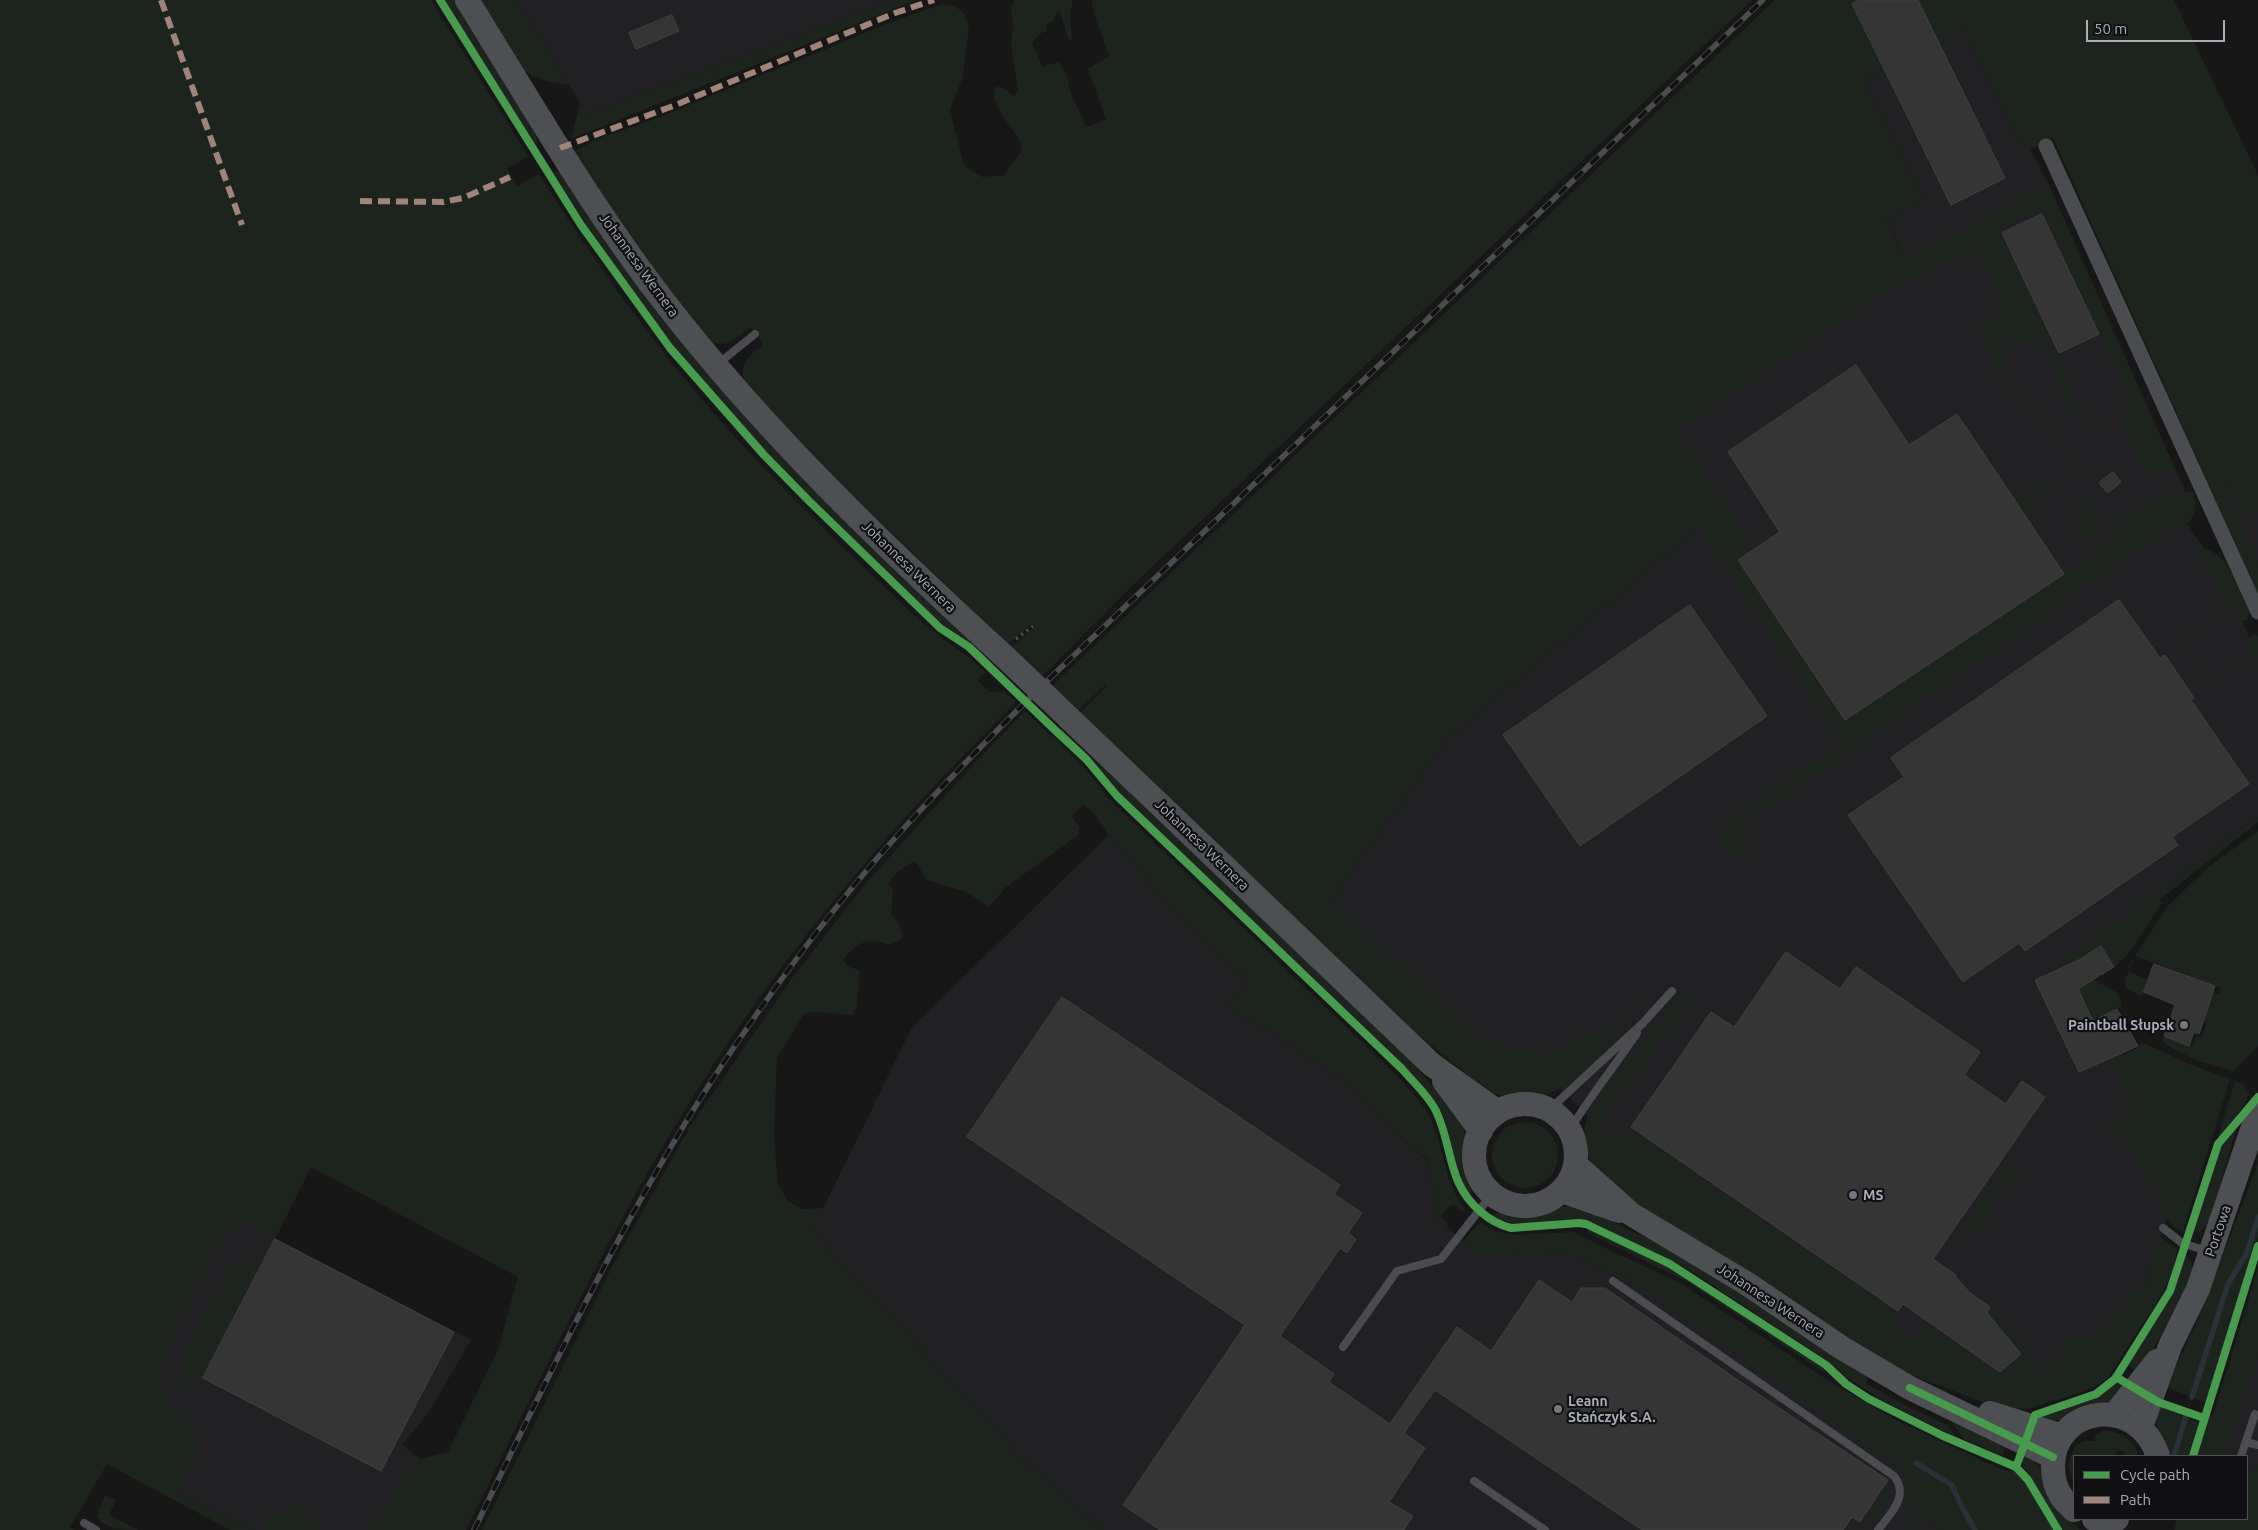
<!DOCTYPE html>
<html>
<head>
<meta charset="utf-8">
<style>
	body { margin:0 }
	#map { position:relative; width:2258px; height:1530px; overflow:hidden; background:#171717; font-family:Ubuntu,sans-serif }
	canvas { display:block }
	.legend { position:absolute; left:2073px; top:1455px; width:175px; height:65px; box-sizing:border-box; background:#111113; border:1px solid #4d4f55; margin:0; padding:6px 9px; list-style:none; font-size:15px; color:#a8adb8 }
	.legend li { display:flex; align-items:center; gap:10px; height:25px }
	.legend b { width:25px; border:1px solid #4d4f55 }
	.scale { position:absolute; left:2086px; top:20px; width:139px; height:22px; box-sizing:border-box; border:2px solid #a8adb8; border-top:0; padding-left:6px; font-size:15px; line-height:18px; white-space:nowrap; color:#a8adb8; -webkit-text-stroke:4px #111113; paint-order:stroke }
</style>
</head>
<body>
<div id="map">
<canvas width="2258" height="1530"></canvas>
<ul class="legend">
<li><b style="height:6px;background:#469c4c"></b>Cycle path</li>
<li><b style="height:6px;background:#a18479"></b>Path</li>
</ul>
<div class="scale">50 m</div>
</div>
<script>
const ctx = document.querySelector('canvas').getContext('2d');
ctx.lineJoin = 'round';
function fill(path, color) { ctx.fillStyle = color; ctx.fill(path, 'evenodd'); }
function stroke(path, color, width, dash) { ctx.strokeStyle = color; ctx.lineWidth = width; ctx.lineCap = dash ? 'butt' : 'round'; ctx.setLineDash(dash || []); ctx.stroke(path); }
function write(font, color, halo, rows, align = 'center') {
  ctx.font = font + ' Ubuntu,sans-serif'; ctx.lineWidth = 4.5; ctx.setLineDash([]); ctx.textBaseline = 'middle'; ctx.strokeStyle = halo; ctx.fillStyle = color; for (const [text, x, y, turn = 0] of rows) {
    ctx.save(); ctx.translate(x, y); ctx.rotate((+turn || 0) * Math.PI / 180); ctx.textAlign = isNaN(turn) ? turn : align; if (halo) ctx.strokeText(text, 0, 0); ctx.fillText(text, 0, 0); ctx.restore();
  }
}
const built = new Path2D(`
	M 517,0 L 894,0 L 587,114 Z
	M 1850,0 L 1964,28 L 2022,146 L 2025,149 L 2030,149 L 2046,179 L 2190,502 L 2178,511 L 2228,584 L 2231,608 L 2242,621 L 2258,657 L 2258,817 L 2071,955 L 2180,1179 L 2145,1283 L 2093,1364 L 2017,1390 L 1959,1374 L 1596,1124 L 1554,1083 L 1497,1088 L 1331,900 L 1447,739 L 1699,527 L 1538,283 L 1902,252 L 1886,217 L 1923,199 L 1863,80 L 1884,70 Z
	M 2208,466 L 2223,488 L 2258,473 L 2258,594 L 2202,469 Z
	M 1109,835 L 1195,934 L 1249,980 L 1228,1006 L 1350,1084 L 1383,1121 L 1429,1162 L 1437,1217 L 1478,1255 L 1565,1253 L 1645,1284 L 1941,1485 L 1919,1516 L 1939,1530 L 1103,1530 L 1023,1460 L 812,1231 L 912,1027 Z
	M 219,1209 L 471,1340 L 427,1415 L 402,1445 L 420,1459 L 386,1530 L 252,1530 L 85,1442 Z
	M 2258,1269 L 2258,1467 L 2247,1475 L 2247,1456 L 2196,1456 L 2208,1415 L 2213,1415 Z`);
const green = new Path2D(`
	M 0,0 L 431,0 L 528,156 L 507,169 L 517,186 L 539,174 C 593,260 651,342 718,418 C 779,487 846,551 913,614 C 935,635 962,650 984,671 L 985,672 L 978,680 L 974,677 L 989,692 L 1001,692 L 1003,690 L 1016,702 C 899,817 792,942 703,1081 C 611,1224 541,1378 466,1530 L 369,1530 L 420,1459 L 448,1452 L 498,1350 L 518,1277 L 311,1167 L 275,1239 L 241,1221 L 222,1235 L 166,1349 C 161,1364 160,1381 167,1395 C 176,1414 203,1428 196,1452 C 193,1465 182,1478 176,1490 L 252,1530 L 230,1530 L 107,1464 L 70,1527 L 75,1530 L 0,1530 Z
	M 444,0 L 455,0 L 533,125 L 537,140 L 536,146 Z
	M 479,0 L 517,0 L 569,85 L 548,82 L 523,71 Z
	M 894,0 L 916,0 L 571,139 L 580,103 L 587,114 Z
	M 1014,0 L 1073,0 L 1070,14 L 1072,39 L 1069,41 L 1060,12 L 1057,11 L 1054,20 L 1046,25 L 1047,30 L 1040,34 L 1032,43 L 1042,67 L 1059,62 L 1062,69 L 1067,74 C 1068,94 1079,108 1086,127 L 1106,120 L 1088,69 L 1109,56 L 1094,14 L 1092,0 L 1752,0 L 1136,582 L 1042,676 L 1012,646 L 1035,626 L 1032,624 L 1008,644 L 825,469 L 745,382 C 738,363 749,356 762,346 L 761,340 L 750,327 C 738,337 725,351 709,340 L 634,243 L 574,151 L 602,137 L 655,119 L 889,23 L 942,4 L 955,6 L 964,13 L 969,27 L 962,79 L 950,110 L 964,166 L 982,177 L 1004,175 L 1022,151 C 1021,146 1020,140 1017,136 C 1010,125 988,101 996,87 L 1002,87 L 1014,96 L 1018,91 L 1011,42 L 1013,27 L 1011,8 Z
	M 1775,0 L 1860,0 L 1884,70 L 1863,80 L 1923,199 L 1886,218 L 1902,253 L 1901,258 L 1968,226 L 2048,183 L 2174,467 C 2164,475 2155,481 2145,471 L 2120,417 L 2121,409 L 2131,404 L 2043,209 L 1999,229 L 2087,423 L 2099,419 L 2103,426 L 2098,430 L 2088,425 L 2054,386 L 2054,380 L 2062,372 L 2035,340 L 2025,347 L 2021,347 L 2014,340 L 2001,351 L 2008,360 L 1999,370 L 2090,476 L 2098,469 L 2101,469 L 2102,472 L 2091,481 L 2002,381 L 1982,329 L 1985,320 L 2003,308 L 1976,250 L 1895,286 L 1898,265 L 1891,287 L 1678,430 L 1752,545 L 1735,557 L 1845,720 L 2105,546 L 2111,541 L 2118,523 L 2125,517 L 2166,493 L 2193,492 C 2198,503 2196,521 2182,527 C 2177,529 2172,527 2167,530 L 1738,829 L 1750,852 L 1734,860 L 1714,832 L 1844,742 L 1699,527 L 1447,739 L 1331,900 L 1473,1033 L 1516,1049 L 1541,1053 L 1569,1044 L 1575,1036 C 1589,1036 1601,1029 1615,1029 L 1664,985 L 1567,1085 L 1546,1095 L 1506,1096 L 1496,1094 L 1475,1081 L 1408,1026 L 1080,713 L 1106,687 L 1105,685 L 1079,710 L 1052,686 Z
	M 1918,0 L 2174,0 L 2258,175 L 2258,509 L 2244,515 L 2230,485 L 2223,488 L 2258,565 L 2258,594 L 2053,138 L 2030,149 L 2025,149 L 2022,146 L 1964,28 L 1942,38 L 1944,44 L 1940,47 Z
	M 556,171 L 562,174 L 994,663 L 992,665 L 974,647 L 936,619 L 791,479 L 726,409 L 662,332 L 619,274 L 552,172 Z
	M 2038,483 L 2057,490 L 2049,495 L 2042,486 L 2028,496 L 2041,515 L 2031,521 L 2014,497 Z
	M 2066,496 L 2077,506 L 2081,501 L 2101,517 L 2101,530 L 2094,540 L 2084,540 L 2078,536 L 2078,530 L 2085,525 Z
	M 2203,548 C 2231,555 2239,590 2250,613 L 2247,620 L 2242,621 L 2232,610 L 2185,643 L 2184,641 L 2231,607 L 2200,563 L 2199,557 Z
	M 2254,634 L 2258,636 L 2258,657 L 2251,654 L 2207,685 L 2196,669 L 2201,666 L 2211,680 L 2251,652 L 2246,643 L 2247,639 Z
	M 1025,711 L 1051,736 L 1049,740 L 1053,736 L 1082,765 L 1111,801 L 1386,1065 C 1402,1082 1423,1100 1432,1122 C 1445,1151 1444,1182 1465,1209 L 1462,1212 L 1454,1204 L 1449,1206 L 1441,1216 L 1448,1224 L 1447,1226 L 1437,1217 L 1429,1161 L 1383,1121 L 1350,1084 L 1228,1006 L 1249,980 L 1195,934 L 1109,835 L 1094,813 L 1083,804 L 1072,816 L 1080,828 L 1077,836 L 1006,887 L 989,907 L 966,892 L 927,880 L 917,864 L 913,862 L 898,871 L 888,883 L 893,891 L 891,915 L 899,923 L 903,938 L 889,945 C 867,937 857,942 843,960 L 848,966 L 860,971 L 857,1005 L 853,1015 C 837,1015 819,1009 804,1014 L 777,1058 L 774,1134 L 778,1185 L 788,1201 L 802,1209 L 824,1208 L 812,1231 L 1023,1460 L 1103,1530 L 482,1530 L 613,1265 L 689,1128 L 793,977 L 866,883 L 970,768 Z
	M 1061,728 L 1408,1057 L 1464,1125 L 1467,1169 L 1472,1185 L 1470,1196 C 1451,1178 1453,1140 1443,1116 C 1433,1093 1411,1075 1395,1056 L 1120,795 L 1094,762 L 1060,730 Z
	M 2258,817 L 2258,822 L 2159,900 L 2162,903 C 2153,916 2126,962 2114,967 L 2101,947 L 2093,979 C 2102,987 2124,989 2121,1006 L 2102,1017 L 2123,1055 L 2138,1048 L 2141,1044 L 2146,1044 L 2189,1064 L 2230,1079 L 2183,1232 L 2174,1227 L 2159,1208 L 2163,1198 L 2109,1124 L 2134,1106 L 2063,960 Z
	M 2258,831 L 2258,1046 L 2233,1071 C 2213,1066 2177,1055 2161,1040 L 2164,1036 L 2192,1047 L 2196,1036 L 2202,1037 L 2207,1024 L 2201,1022 L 2206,1015 L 2213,993 L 2219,995 L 2221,988 L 2136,956 L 2129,969 L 2128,967 L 2167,907 L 2206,869 Z
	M 2129,971 L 2148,980 L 2142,997 L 2126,988 L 2125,979 Z
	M 1681,996 L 1689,998 L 1689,1007 L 1597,1124 L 1619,1139 L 1629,1128 L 1900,1315 L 1896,1322 L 1893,1321 L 1890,1326 L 1911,1340 L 1924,1322 L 2001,1375 L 2024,1354 L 1987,1311 L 1988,1310 L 1993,1309 L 1998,1312 L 2042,1374 L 2065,1357 L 2058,1346 L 2080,1330 L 2088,1341 L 2112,1324 L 2109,1318 L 2131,1301 L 2129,1295 L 2140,1287 L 2142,1287 L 2145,1283 L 2160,1237 L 2177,1249 C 2174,1285 2145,1319 2127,1348 C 2120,1358 2114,1372 2105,1380 C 2087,1394 2048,1402 2026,1409 L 2021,1408 L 2017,1415 L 1917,1377 L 1881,1359 L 1606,1183 C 1583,1157 1576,1132 1596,1101 L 1658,1022 Z
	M 2235,1081 L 2244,1085 L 2249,1093 L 2245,1104 L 2217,1140 Z
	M1492 1155a33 33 0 1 1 66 0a33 33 0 1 1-66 0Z
	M 2238,1122 L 2209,1224 L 2199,1232 L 2192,1233 C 2202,1199 2210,1146 2238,1122 Z
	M 2011,1158 L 2020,1170 L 2009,1178 L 2013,1184 L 1988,1201 L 1996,1212 L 1951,1246 Z
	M 2258,1163 L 2258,1238 L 2206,1403 L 2166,1387 L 2201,1313 Z
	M 1562,1207 L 1575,1207 L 1592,1212 L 1684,1256 L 1867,1374 L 1867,1384 L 1912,1409 L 1948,1425 L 1956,1437 L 1881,1399 L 1847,1378 L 1831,1363 L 1688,1269 L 1588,1221 C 1557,1215 1518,1234 1490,1215 L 1503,1212 L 1529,1216 Z
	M 1480,1222 L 1494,1231 L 1514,1235 L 1574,1232 L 1609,1250 L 1680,1283 L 1832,1383 L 1898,1421 L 2001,1469 L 2010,1471 L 2012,1468 L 2031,1488 L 2055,1530 L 1939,1530 L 1921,1518 L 1912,1530 L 1906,1530 L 1917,1514 L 1905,1506 C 1910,1490 1908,1475 1894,1464 L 1631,1279 L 1565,1253 L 1478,1256 L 1463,1241 Z
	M 1588,1229 L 1677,1271 L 1824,1367 L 1825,1370 L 1822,1371 L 1688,1282 L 1587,1233 Z
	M 2185,1253 L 2191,1261 L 2193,1272 L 2180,1301 L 2140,1373 L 2126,1365 L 2173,1292 Z
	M 250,1261 L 258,1265 L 196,1384 L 193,1386 L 185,1386 L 180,1371 L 182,1360 L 229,1270 L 237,1263 Z
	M 2258,1269 L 2258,1353 L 2230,1443 L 2222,1456 L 2196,1456 L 2208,1415 L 2213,1415 Z
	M 2116,1382 L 2129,1389 L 2109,1403 L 2084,1409 L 2059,1420 L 2048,1422 L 2038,1417 L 2096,1397 Z
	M 2159,1405 L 2199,1423 L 2191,1456 L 2164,1456 C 2158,1438 2154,1424 2159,1405 Z
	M 1957,1421 L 2007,1443 L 2002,1456 L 1964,1439 L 1953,1423 Z
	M 2103,1430 C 2121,1432 2133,1439 2139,1456 L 2124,1456 L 2124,1452 L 2119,1450 L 2113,1456 L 2074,1456 L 2074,1466 L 2072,1468 L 2074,1470 L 2074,1485 L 2068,1466 L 2074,1447 L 2084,1441 L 2096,1441 L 2094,1437 Z
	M 2025,1452 L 2039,1467 L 2057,1503 L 2080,1530 L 2062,1530 L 2023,1466 L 2022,1461 Z
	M 2258,1467 L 2258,1530 L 2174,1530 L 2177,1519 L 2247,1519 L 2247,1475 Z
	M 1889,1482 C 1898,1494 1880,1517 1870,1524 L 1864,1519 Z
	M 105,1495 L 116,1500 L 109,1515 L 138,1530 C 122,1530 107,1530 97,1516 Z
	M 291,1505 C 304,1507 318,1515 317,1530 L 262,1530 C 269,1516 277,1510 291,1505 Z`);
const stream = new Path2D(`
	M 2192,1397 L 2228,1284 L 2247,1253 L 2258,1217
	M 2174,1456 L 2186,1416
	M 1916,1463 L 1952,1485 L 1960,1503 L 1975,1530`);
const building = new Path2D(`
	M 1860,0 L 1918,0 L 2005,178 L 1951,205 L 1852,4 Z
	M 672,15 L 679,31 L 636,49 L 629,33 Z
	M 2042,214 L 2099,334 L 2059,353 L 2002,233 Z
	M 1856,365 L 1909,445 L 1957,414 L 2064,574 L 1845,720 L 1738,560 L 1780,532 L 1728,452 Z
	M 2113,472 L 2121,482 L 2108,493 L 2099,483 Z
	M 2119,600 L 2160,658 L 2165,655 L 2194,698 L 2191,700 L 2249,784 L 2172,837 L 2178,845 L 2025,951 L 2019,943 L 1963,982 L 1848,815 L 1904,777 L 1891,758 Z
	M 1690,605 L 1767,716 L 1580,846 L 1503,735 Z
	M 2101,946 L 2114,967 L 2101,975 L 2097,973 L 2099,976 L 2078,989 L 2093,1021 L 2117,1009 L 2138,1046 L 2079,1072 L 2035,980 L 2079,960 Z
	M 1786,952 L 1840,989 L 1856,967 L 1980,1052 L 1964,1075 L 2006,1104 L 2022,1081 L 2045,1097 L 1933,1259 L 1956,1275 L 1955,1276 L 1969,1292 L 1990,1307 L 1987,1313 L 2021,1354 L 2000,1372 L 1903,1304 L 1898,1311 L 1631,1127 L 1711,1012 L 1734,1027 Z
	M 2154,964 L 2215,986 L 2199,1034 L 2194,1032 L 2189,1046 L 2164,1036 L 2175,1005 L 2144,992 Z
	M 1062,997 L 1340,1185 L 1334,1194 L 1362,1213 L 1348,1233 L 1356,1239 L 1347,1253 L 1340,1248 L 1280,1336 L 1334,1374 L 1329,1382 L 1390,1424 L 1457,1327 L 1491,1351 L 1539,1280 L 1572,1302 L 1581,1288 L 1605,1288 L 1758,1394 L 1888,1480 L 1860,1522 L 1852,1517 L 1843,1530 L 1642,1530 L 1435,1390 L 1404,1433 L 1425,1448 L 1389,1502 L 1413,1516 L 1404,1530 L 1160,1530 L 1123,1505 L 1245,1325 L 967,1137 Z
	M 275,1239 L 454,1332 L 381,1471 L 203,1378 Z`);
const path = new Path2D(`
	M 1016,639 L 1033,626`);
const lane = new Path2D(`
	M 719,363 L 755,334
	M 1549,1110 L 1643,1023 L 1672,991
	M 1570,1130 C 1590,1096 1615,1066 1637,1033
	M 2163,1228 L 2182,1243 L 2207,1251
	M 1613,1281 L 1894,1476 C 1910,1496 1890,1514 1878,1530
	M 1343,1347 L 1397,1271 L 1441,1259 L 1492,1194
	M 2246,1442 L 2258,1445
	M 2241,1456 L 2255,1414
	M 1474,1481 L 1545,1530
	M 84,1523 L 96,1530`);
const street = new Path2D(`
	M 2046,146 L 2258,612`);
const primary = new Path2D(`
	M 467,0 C 531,103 592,209 666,304 C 766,433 883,545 1003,655
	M 1069,718 L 1431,1064 L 1498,1112
	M 1444,1081 L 1481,1131
	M1474 1155a51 51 0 1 1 102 0a51 51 0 1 1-102 0Z
	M 1576,1165 L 1631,1214 L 1746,1283 L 1842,1348 L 1910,1388 L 2053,1457
	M 1562,1191 L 1619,1211
	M 1990,1413 L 2062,1436
	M 2115,1414 L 2157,1361
	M 2141,1427 L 2170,1346 L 2198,1289 L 2258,1112
	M 2074,1510 C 2070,1506 2064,1501 2061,1496 C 2055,1487 2053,1476 2053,1466 C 2054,1406 2137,1393 2158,1456
	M 2094,1519 L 2117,1519`);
const rail = new Path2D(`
	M 474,1530 C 553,1367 630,1201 732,1050 C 782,976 836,903 896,837 C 945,782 996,731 1048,680 L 1763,0`);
const primaryBridge = new Path2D(`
	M 1003,655 L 1069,718`);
const quiet = new Path2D(`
	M 161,0 L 242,225
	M 560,148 L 673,106 L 895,13 L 934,0
	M 360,201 L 443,202 L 463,198 L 510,177`);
const cycleway = new Path2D(`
	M 440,0 L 581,225 L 670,348 L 764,455 L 809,501 L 940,628 L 969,647 L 1056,731 L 1086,759 L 1117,796 L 1402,1069 C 1413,1082 1428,1095 1436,1111 C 1454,1149 1446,1182 1481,1212 C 1490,1220 1499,1225 1511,1228 L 1579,1223 L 1586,1224 L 1670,1264 L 1826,1365 L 1846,1384 L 1869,1399 L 1943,1436 L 2016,1467 L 2028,1480 L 2058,1530
	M 2116,1377 L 2158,1402 L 2204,1418
	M 1910,1388 L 2053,1457
	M 2193,1456 L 2258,1246
	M 2016,1467 L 2035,1415 L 2096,1394 L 2115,1379 L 2170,1291 L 2218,1144 L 2258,1097`);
const markers = [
	[2184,1025,5,"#757880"],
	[1853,1195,5,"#757880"],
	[1558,1409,5,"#757880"]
];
const streetNames = [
	["Johannesa Wernera",639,265,54],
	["Johannesa Wernera",909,567,44],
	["Johannesa Wernera",1202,845,44],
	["Portowa",2218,1231,-71],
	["Johannesa Wernera",1771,1301,33]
];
const poiNames = [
	["Paintball Słupsk",2174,1025,"right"],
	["MS",1863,1195],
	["Leann",1568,1401],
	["Stańczyk S.A.",1568,1417]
];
fill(built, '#212123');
fill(green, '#1d241e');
stroke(stream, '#2a3239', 5.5);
fill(building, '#353536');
stroke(building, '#3f4043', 1);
stroke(path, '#4d4e52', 3, [2.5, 4]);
stroke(lane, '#4b4c50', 8);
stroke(street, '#4b4c50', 15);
stroke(primary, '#4d4f52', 24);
stroke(rail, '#4b4c4f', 5.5);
stroke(rail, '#111113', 4, [11]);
stroke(primaryBridge, '#4d4f52', 24);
stroke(quiet, '#a18479', 6, [12, 6]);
stroke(cycleway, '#469c4c', 8);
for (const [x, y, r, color] of markers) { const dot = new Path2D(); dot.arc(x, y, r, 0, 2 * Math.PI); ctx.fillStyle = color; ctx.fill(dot); stroke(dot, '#111113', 2); }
write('14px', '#a8adb8', '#111113', streetNames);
write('bold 14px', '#a8adb8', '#111113', poiNames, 'left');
</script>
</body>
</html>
